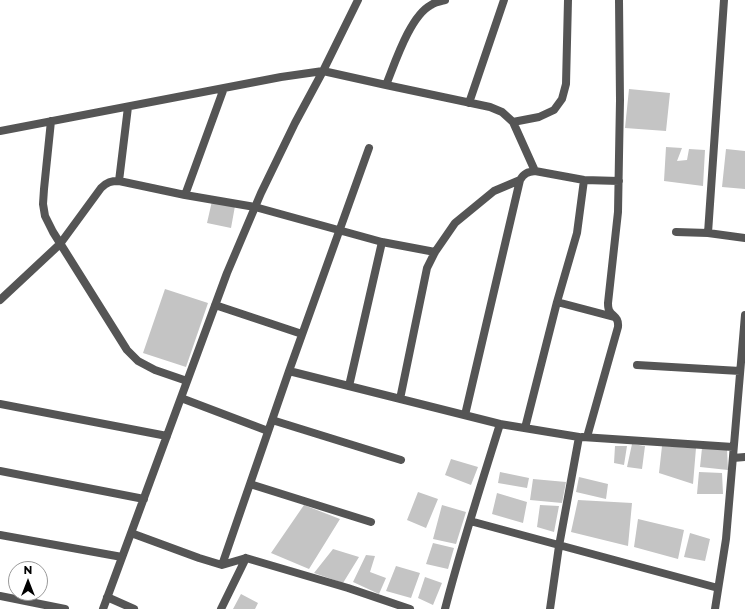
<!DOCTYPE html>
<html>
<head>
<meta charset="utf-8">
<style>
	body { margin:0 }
	#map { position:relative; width:745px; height:609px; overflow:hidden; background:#fff; font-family:Montserrat,sans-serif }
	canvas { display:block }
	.north { position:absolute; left:8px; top:561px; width:40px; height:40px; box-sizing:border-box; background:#fff; border:1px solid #999; border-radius:50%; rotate:0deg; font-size:11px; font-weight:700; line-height:16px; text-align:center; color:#000 }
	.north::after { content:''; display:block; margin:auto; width:14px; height:18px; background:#000; clip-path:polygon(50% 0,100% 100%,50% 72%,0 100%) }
</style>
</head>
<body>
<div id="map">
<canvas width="745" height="609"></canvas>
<div class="north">N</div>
</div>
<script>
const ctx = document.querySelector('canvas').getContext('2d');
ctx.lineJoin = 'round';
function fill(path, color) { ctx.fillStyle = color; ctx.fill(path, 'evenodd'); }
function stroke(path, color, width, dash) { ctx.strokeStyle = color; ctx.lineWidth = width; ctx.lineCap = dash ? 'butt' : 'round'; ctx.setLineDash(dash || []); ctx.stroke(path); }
const building = new Path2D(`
	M 629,89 L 670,93 L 666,131 L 625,128 Z
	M 666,147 L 682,148 L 677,161 L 687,160 L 689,149 L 705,150 L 703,186 L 664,181 Z
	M 726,149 L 745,151 L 745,189 L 722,187 Z
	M 212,201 L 235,206 L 231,228 L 207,223 Z
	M 165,289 L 208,303 L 186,367 L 143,353 Z
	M 632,444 L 645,446 L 642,469 L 627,467 Z
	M 615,446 L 627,446 L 624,465 L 614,463 Z
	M 662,446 L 696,448 L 693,484 L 659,473 Z
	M 702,448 L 727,449 L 728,470 L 700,467 Z
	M 451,459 L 478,467 L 471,485 L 445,475 Z
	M 500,472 L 529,478 L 527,488 L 498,483 Z
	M 699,472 L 722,473 L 723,494 L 697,494 Z
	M 579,477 L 608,484 L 606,499 L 576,492 Z
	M 533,479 L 566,482 L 562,503 L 530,500 Z
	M 418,492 L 438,499 L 426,528 L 407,520 Z
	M 497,493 L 527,502 L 523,523 L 492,514 Z
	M 578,500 L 632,503 L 628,546 L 571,532 Z
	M 304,505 L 340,519 L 309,569 L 271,553 Z
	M 442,505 L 466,512 L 456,544 L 433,539 Z
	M 540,505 L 559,506 L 554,532 L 537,527 Z
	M 638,519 L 684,530 L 678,559 L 634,547 Z
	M 690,533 L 710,539 L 705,561 L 684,557 Z
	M 433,543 L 454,548 L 448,569 L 426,564 Z
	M 333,549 L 359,557 L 343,583 L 314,573 Z
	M 366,555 L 375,556 L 370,572 L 386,578 L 379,594 L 353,582 Z
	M 396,566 L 420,573 L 411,598 L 386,591 Z
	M 425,577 L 442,583 L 433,605 L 418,598 Z
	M 241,594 L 258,603 L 255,609 L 233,609 Z`);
const street = new Path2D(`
	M 386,85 C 395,63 410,16 431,5 C 435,2 441,1 445,0
	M 469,103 L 504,0
	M 51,121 L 44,189 L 43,204 L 45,216 L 53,232 L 127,350 L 138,361 L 155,370 L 187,381
	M 513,122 L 539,117 L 554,110 L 562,99 L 566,84 L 568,0
	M 0,131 L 281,77 L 323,71 L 386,85 L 490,107 L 502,112 L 513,122 L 535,171
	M 119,181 L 128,107
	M 185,195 L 224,88
	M 676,232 L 708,233 L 745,238
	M 708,233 L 724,0
	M 0,300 L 60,244 L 101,188 C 107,182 111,181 119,181 L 185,195 L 255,207 L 382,242 L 435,252
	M 557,302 L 614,317
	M 215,305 L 302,334
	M 637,365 L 740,371
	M 289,371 L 500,424
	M 349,386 L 382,242
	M 181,398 L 268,431
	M 400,399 L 427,268 L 435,252 L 455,223 L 494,191 L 520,180
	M 0,404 L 167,436
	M 465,415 L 520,180 C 524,173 528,172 535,171 L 584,180 L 619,181
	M 272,420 L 401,460
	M 525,428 L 557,302 L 577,233 L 584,180
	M 582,437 L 733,447
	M 587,437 L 618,327 C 619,316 612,317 609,310 C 608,308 608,305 608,303 L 618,212 L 620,100 L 619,0
	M 733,458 L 745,457
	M 0,471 L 144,499
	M 250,484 L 371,522
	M 470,521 L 718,588
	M 131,533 L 199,558 L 222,565 L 246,558 L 348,588 L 410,609
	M 0,535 L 122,557
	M 222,565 L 289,371 L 369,148
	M 0,596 L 65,609
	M 107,597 L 134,609
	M 103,609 L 227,273 L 261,193 L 295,123 L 323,71 L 358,0
	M 221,609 L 246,558
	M 445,609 C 461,547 481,485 500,424 L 579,437 L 559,546 L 550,609
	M 715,609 L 726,539 L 745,315`);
fill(building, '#c4c4c4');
stroke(street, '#555', 8);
</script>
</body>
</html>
